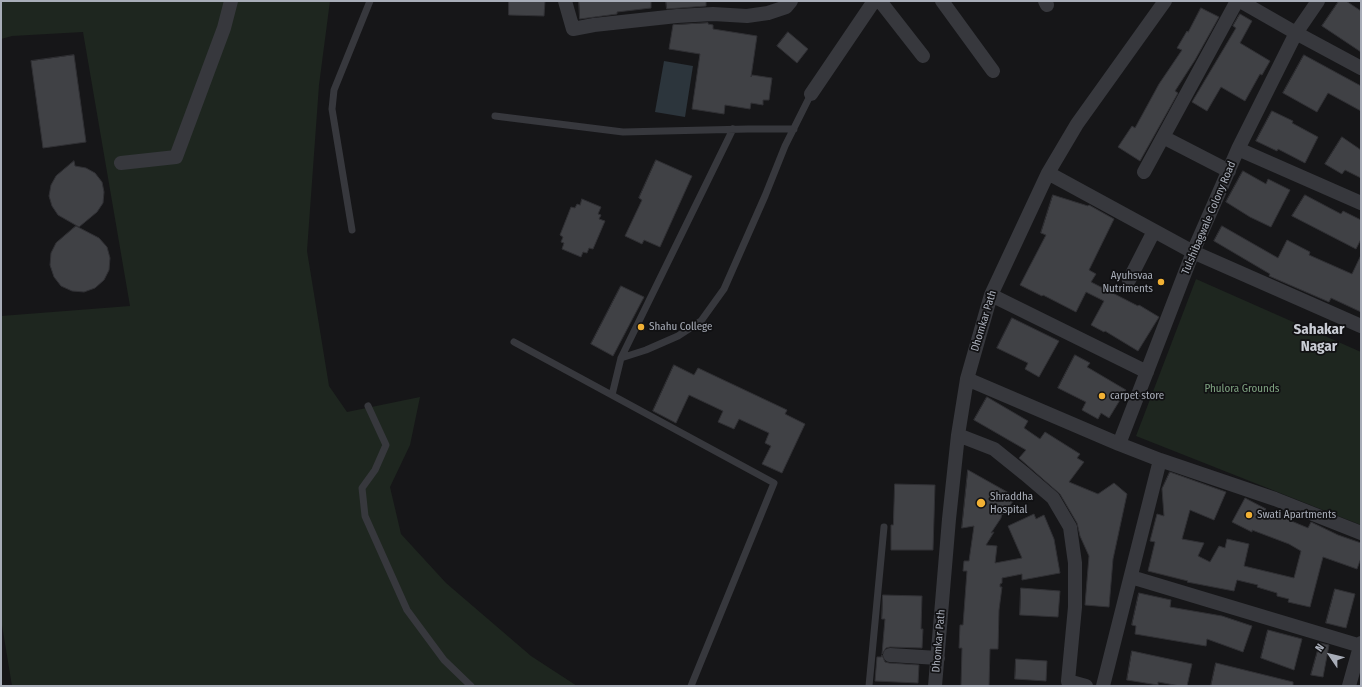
<!DOCTYPE html>
<html>
<head>
<meta charset="utf-8">
<style>
	body { margin:0 }
	#map { position:relative; width:1362px; height:687px; overflow:hidden; background:#161618; font-family:"Fira Sans Condensed",sans-serif }
	canvas { display:block }
	.frame { position:absolute; inset:0; border:2px solid #a8adb8; pointer-events:none }
	.north { position:absolute; left:1310px; top:635px; width:40px; height:40px; -webkit-text-stroke:3px #111113; paint-order:stroke; rotate:305deg; font-size:11px; font-weight:700; line-height:16px; text-align:center; color:#a8adb8 }
	.north::after { content:''; display:block; margin:auto; width:14px; height:18px; background:#a8adb8; clip-path:polygon(50% 0,100% 100%,50% 72%,0 100%) }
</style>
</head>
<body>
<div id="map">
<canvas width="1362" height="687"></canvas>
<div class="frame"></div>
<div class="north">N</div>
</div>
<script>
const ctx = document.querySelector('canvas').getContext('2d');
ctx.lineJoin = 'round';
function fill(path, color) { ctx.fillStyle = color; ctx.fill(path, 'evenodd'); }
function stroke(path, color, width, dash) { ctx.strokeStyle = color; ctx.lineWidth = width; ctx.lineCap = dash ? 'butt' : 'round'; ctx.setLineDash(dash || []); ctx.stroke(path); }
function write(font, color, halo, rows, align = 'center') {
  ctx.font = font + ' "Fira Sans Condensed",sans-serif'; ctx.lineWidth = 3.5; ctx.setLineDash([]); ctx.textBaseline = 'middle'; ctx.strokeStyle = halo; ctx.fillStyle = color; for (const [text, x, y, turn = 0] of rows) {
    ctx.save(); ctx.translate(x, y); ctx.rotate((+turn || 0) * Math.PI / 180); ctx.textAlign = isNaN(turn) ? turn : align; if (halo) ctx.strokeText(text, 0, 0); ctx.fillText(text, 0, 0); ctx.restore();
  }
}
const green = new Path2D(`
	M 1,1 L 330,1 L 319,85 L 307,251 L 329,386 L 347,412 L 420,397 L 410,445 L 390,487 L 401,534 L 446,583 L 531,656 L 577,686 L 12,686 L 1,619 L 1,316 L 130,306 L 83,32 L 12,36 L 1,39 Z
	M 1196,279 L 1361,352 L 1361,525 L 1136,436 Z`);
const water = new Path2D(`
	M 664,61 L 693,66 L 685,117 L 655,112 Z`);
const building = new Path2D(`
	M 509,1 L 545,1 L 544,16 L 509,15 Z
	M 579,1 L 651,1 L 651,8 L 617,12 L 617,14 L 580,19 Z
	M 666,1 L 706,1 L 706,6 L 667,9 Z
	M 1339,1 L 1346,1 L 1361,11 L 1361,52 L 1322,26 Z
	M 1201,8 L 1219,17 L 1195,60 L 1175,91 L 1178,93 L 1140,161 L 1118,147 L 1132,126 L 1135,128 L 1159,84 L 1182,50 L 1177,48 L 1187,31 L 1188,32 Z
	M 1240,14 L 1252,21 L 1240,43 L 1270,61 L 1262,75 L 1260,74 L 1245,101 L 1221,87 L 1207,111 L 1192,102 L 1236,28 L 1233,26 Z
	M 708,23 L 708,24 L 713,25 L 713,29 L 757,36 L 751,77 L 752,75 L 772,78 L 769,100 L 763,100 L 763,105 L 751,103 L 750,109 L 725,105 L 724,114 L 692,109 L 700,54 L 669,49 L 673,25 Z
	M 788,32 L 808,49 L 797,63 L 777,46 Z
	M 74,55 L 86,142 L 43,148 L 31,61 Z
	M 1304,55 L 1361,86 L 1361,111 L 1328,93 L 1317,112 L 1283,93 Z
	M 1272,111 L 1293,121 L 1292,123 L 1318,137 L 1305,163 L 1278,149 L 1277,151 L 1256,141 Z
	M 1342,137 L 1361,150 L 1361,178 L 1345,170 L 1342,174 L 1325,164 Z
	M 656,160 L 692,176 L 660,247 L 644,240 L 642,244 L 625,236 L 642,200 L 639,198 Z
	M 74,161 L 75,166 L 86,168 L 95,173 L 102,182 L 104,192 L 103,203 L 97,212 L 79,227 L 58,215 L 52,206 L 49,196 L 51,185 L 56,176 Z
	M 1243,171 L 1266,184 L 1268,179 L 1290,190 L 1271,227 L 1250,217 L 1226,202 Z
	M 1053,195 L 1088,206 L 1089,205 L 1114,219 L 1089,270 L 1096,274 L 1091,282 L 1138,306 L 1139,305 L 1159,317 L 1138,351 L 1105,331 L 1104,332 L 1091,325 L 1104,301 L 1086,292 L 1076,312 L 1043,295 L 1042,296 L 1020,285 L 1046,235 L 1041,233 Z
	M 1305,195 L 1341,214 L 1343,211 L 1361,220 L 1361,239 L 1356,249 L 1292,216 Z
	M 582,199 L 601,207 L 598,214 L 601,215 L 599,219 L 605,221 L 593,249 L 589,248 L 587,253 L 583,252 L 581,257 L 562,249 L 564,243 L 561,242 L 563,237 L 560,235 L 571,207 L 575,208 L 577,204 L 580,205 Z
	M 76,226 L 99,238 L 107,247 L 110,258 L 109,270 L 104,280 L 95,288 L 84,292 L 72,291 L 61,286 L 54,277 L 50,265 L 51,253 L 56,243 Z
	M 1222,226 L 1278,258 L 1287,240 L 1310,252 L 1309,255 L 1352,274 L 1361,255 L 1361,312 L 1331,298 L 1329,302 L 1269,276 L 1270,274 L 1214,241 Z
	M 621,286 L 644,297 L 613,356 L 591,344 Z
	M 1012,318 L 1059,341 L 1039,377 L 1025,369 L 1028,363 L 997,348 Z
	M 1075,355 L 1090,363 L 1087,367 L 1126,390 L 1109,418 L 1101,413 L 1098,419 L 1082,410 L 1086,402 L 1058,388 Z
	M 674,365 L 694,375 L 698,368 L 787,410 L 785,414 L 805,424 L 782,473 L 762,464 L 771,446 L 765,443 L 769,433 L 739,419 L 734,429 L 718,422 L 723,411 L 689,395 L 676,423 L 653,411 Z
	M 987,397 L 1028,421 L 1024,428 L 1040,439 L 1045,432 L 1080,454 L 1077,458 L 1084,462 L 1069,482 L 1098,494 L 1114,483 L 1127,494 L 1113,559 L 1109,607 L 1085,605 L 1089,556 L 1080,536 L 1077,523 L 1060,494 L 1019,458 L 1026,450 L 974,420 Z
	M 968,470 L 1016,497 L 1003,515 L 1002,512 L 1001,518 L 991,533 L 994,532 L 986,545 L 997,546 L 995,563 L 1022,558 L 1008,526 L 1034,514 L 1036,519 L 1044,515 L 1054,539 L 1060,573 L 1022,580 L 1022,574 L 1002,578 L 1002,583 L 1000,584 L 1000,587 L 1002,587 L 999,610 L 998,649 L 990,649 L 989,686 L 961,686 L 962,648 L 959,648 L 960,625 L 963,625 L 967,571 L 963,571 L 964,561 L 969,561 L 974,526 L 962,528 Z
	M 1170,472 L 1226,492 L 1214,520 L 1190,510 L 1182,539 L 1204,543 L 1198,556 L 1210,562 L 1219,546 L 1225,548 L 1227,539 L 1249,544 L 1244,566 L 1294,578 L 1301,551 L 1289,544 L 1252,530 L 1252,532 L 1232,522 L 1245,498 L 1266,509 L 1265,510 L 1308,528 L 1311,522 L 1338,535 L 1361,543 L 1361,558 L 1357,569 L 1323,557 L 1310,607 L 1288,602 L 1289,599 L 1277,596 L 1277,593 L 1257,587 L 1258,585 L 1237,580 L 1234,591 L 1187,582 L 1188,581 L 1148,571 L 1155,542 L 1150,541 L 1157,514 L 1164,516 L 1162,489 Z
	M 895,484 L 935,485 L 933,550 L 891,550 L 891,525 L 893,525 Z
	M 1021,588 L 1060,591 L 1058,617 L 1020,615 Z
	M 1335,589 L 1355,594 L 1346,628 L 1326,623 Z
	M 1139,593 L 1171,600 L 1170,607 L 1222,616 L 1252,626 L 1243,652 L 1207,639 L 1206,646 L 1135,634 L 1136,626 L 1132,625 Z
	M 883,595 L 922,596 L 921,629 L 923,629 L 922,648 L 890,647 L 886,648 L 882,654 L 885,619 L 882,619 Z
	M 1268,630 L 1302,639 L 1294,670 L 1261,658 Z
	M 1320,643 L 1329,645 L 1323,677 L 1311,675 Z
	M 1132,651 L 1192,664 L 1187,686 L 1180,686 L 1158,682 L 1158,685 L 1127,680 Z
	M 882,655 L 885,662 L 889,663 L 919,665 L 918,683 L 875,681 L 877,657 L 881,657 Z
	M 1016,659 L 1047,661 L 1046,681 L 1015,679 Z
	M 1216,663 L 1293,682 L 1293,686 L 1211,686 Z`);
const lane = new Path2D(`
	M 495,116 L 623,132 L 748,129 L 794,129
	M 352,230 L 332,109 L 334,90 L 370,1
	M 514,342 L 774,483 L 691,686
	M 621,358 L 646,350 L 678,336 L 701,321 L 724,289 L 765,196 L 785,146 L 811,94
	M 612,395 L 621,358 L 733,129
	M 368,406 L 386,445 L 375,470 L 362,488 L 365,516 L 407,610 L 444,660 L 471,686
	M 869,686 L 884,527`);
const street = new Path2D(`
	M 565,1 L 573,29 L 594,25 L 677,16 L 713,14 L 747,16 L 768,13 L 786,7 L 791,1
	M 880,1 L 923,56
	M 942,1 L 993,71
	M 1045,1 L 1047,5
	M 1240,1 L 1296,33 L 1361,68
	M 811,94 L 874,1
	M 1163,137 L 1229,171
	M 1238,149 L 1361,203
	M 121,163 L 176,157 L 224,28 L 231,1
	M 1144,172 L 1237,1
	M 1048,173 L 1193,252 L 1361,326
	M 1129,280 L 1154,231
	M 991,295 L 1147,372
	M 967,379 L 1119,444 L 1160,460 L 1275,499 L 1361,533
	M 958,435 L 994,449 L 1025,474 L 1053,498 L 1070,527 L 1075,563 L 1075,607 L 1068,681 L 1086,686
	M 1119,444 L 1193,252 L 1238,149 L 1296,33 L 1318,1
	M 1131,577 L 1361,646
	M 890,655 L 938,658
	M 935,686 L 949,519 L 958,435 L 967,379 L 991,295 L 1048,173 L 1077,124 L 1165,1
	M 1103,686 L 1160,460
	M 1349,686 L 1361,643`);
const markers = [
	[1161,282,4,"#f2b134"],
	[641,327,4,"#f2b134"],
	[1102,396,4,"#f2b134"],
	[981,503,5,"#f2b134"],
	[1249,515,4,"#f2b134"]
];
const streetNames = [
	["Tulshibagwale Colony Road",1209,218,-67],
	["Dhomkar Path",984,321,-73],
	["Dhomkar Path",939,641,-85]
];
const poiNames = [
	["Ayuhsvaa",1153,276,"right"],
	["Nutriments",1153,289,"right"],
	["Shahu College",649,327],
	["carpet store",1110,396],
	["Shraddha",990,497],
	["Hospital",990,510],
	["Swati Apartments",1257,515]
];
const parkNames = [
	["Phulora Grounds",1242,389]
];
const districtNames = [
	["Sahakar",1319,330],
	["Nagar",1319,347]
];
fill(green, '#1e261f');
fill(water, '#2c353c');
fill(building, '#404145');
stroke(building, '#303034', 1);
stroke(lane, '#37383d', 7);
stroke(street, '#37383d', 14);
for (const [x, y, r, color] of markers) { const dot = new Path2D(); dot.arc(x, y, r, 0, 2 * Math.PI); ctx.fillStyle = color; ctx.fill(dot); stroke(dot, '#111113', 1.5); }
write('11px', '#a8adb8', '#111113', streetNames);
write('11px', '#a8adb8', '#111113', poiNames, 'left');
write('11px', '#7fa381', '#111113', parkNames);
write('bold 15px', '#c9ccd4', '#111113', districtNames);
</script>
</body>
</html>
